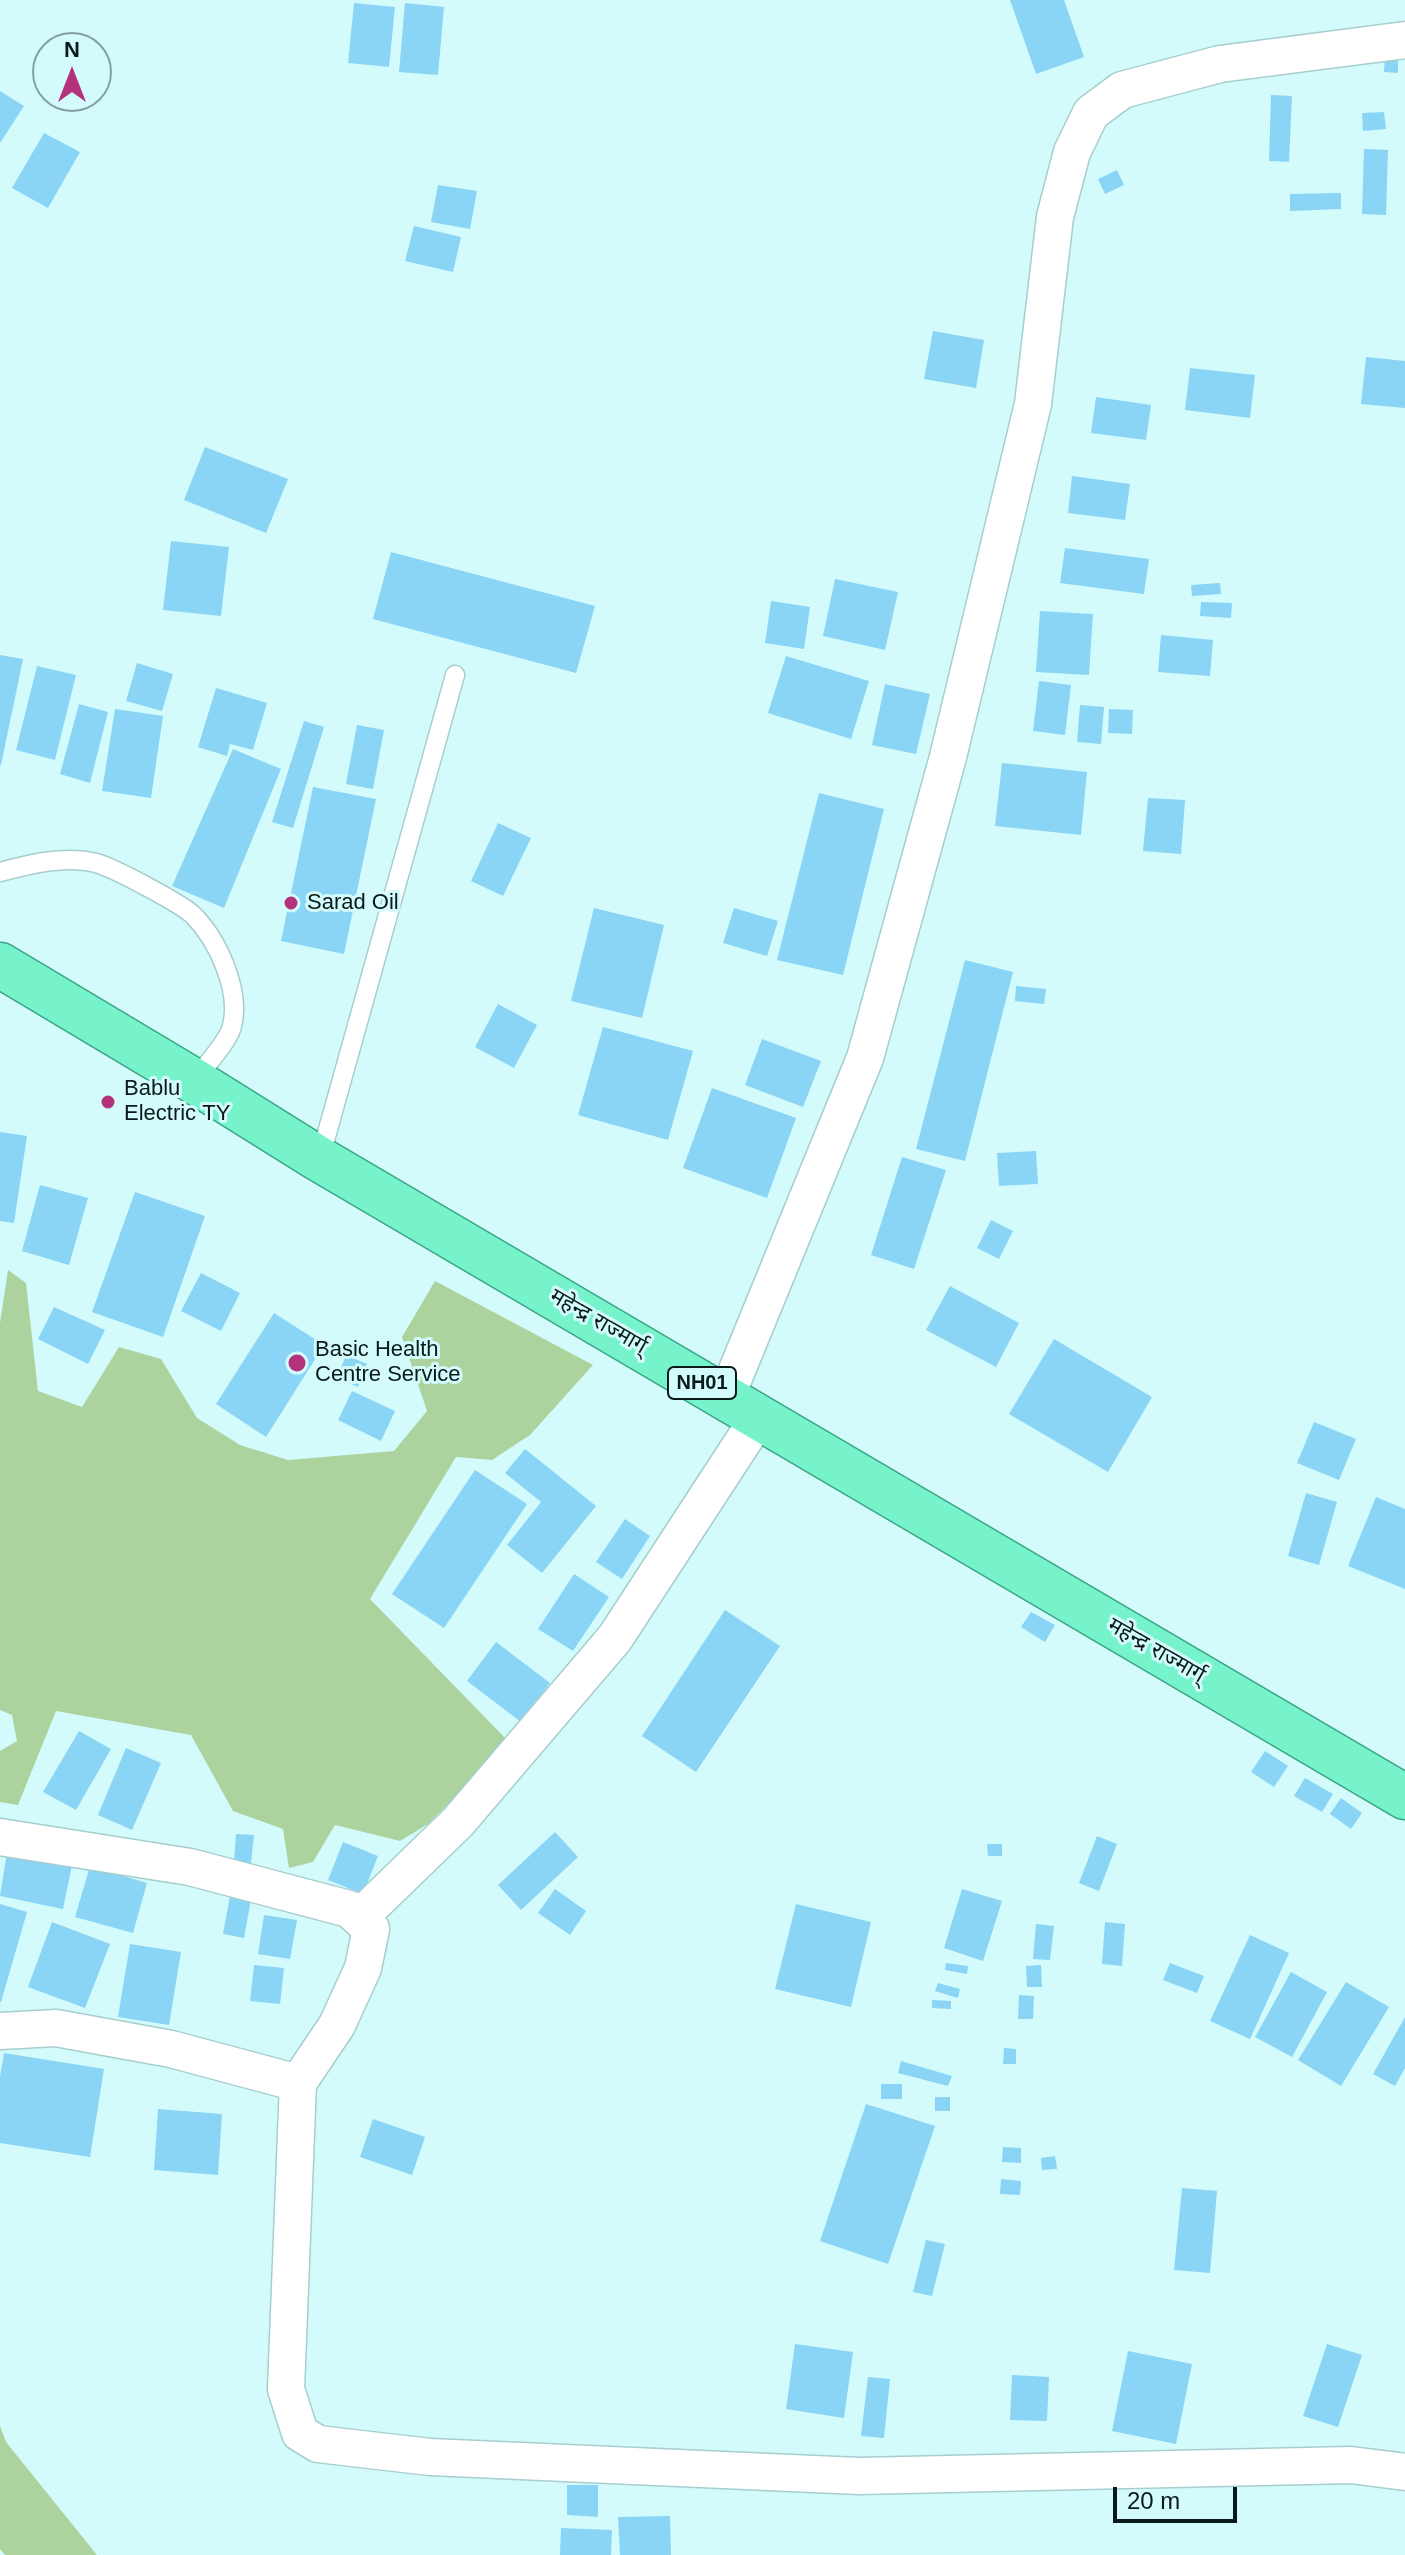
<!DOCTYPE html>
<html>
<head>
<meta charset="utf-8">
<style>
	body { margin:0 }
	#map { position:relative; width:1405px; height:2555px; overflow:hidden; background:#d3fbfc; font-family:Helvetica,sans-serif }
	canvas { display:block }
	.north { position:absolute; left:32px; top:32px; width:80px; height:80px; box-sizing:border-box; background:#d3fbfc; border:2px solid #83a1a1; border-radius:50%; rotate:0deg; font-size:22px; font-weight:700; line-height:32px; text-align:center; color:#0a1919 }
	.north::after { content:''; display:block; margin:auto; width:28px; height:36px; background:#b4327c; clip-path:polygon(50% 0,100% 100%,50% 72%,0 100%) }
	.scale { position:absolute; left:1113px; top:2487px; width:124px; height:36px; box-sizing:border-box; border:4px solid #0a1919; border-top:0; padding-left:10px; font-size:24px; line-height:28px; white-space:nowrap; color:#0a1919; -webkit-text-stroke:6px #d3fbfc; paint-order:stroke }
</style>
</head>
<body>
<div id="map">
<canvas width="1405" height="2555"></canvas>
<div class="north">N</div>
<div class="scale">20 m</div>
</div>
<script>
const ctx = document.querySelector('canvas').getContext('2d');
ctx.lineJoin = 'round';
function fill(path, color) { ctx.fillStyle = color; ctx.fill(path, 'evenodd'); }
function stroke(path, color, width, dash) { ctx.strokeStyle = color; ctx.lineWidth = width; ctx.lineCap = dash ? 'butt' : 'round'; ctx.setLineDash(dash || []); ctx.stroke(path); }
function write(font, color, halo, rows, align = 'center') {
  ctx.font = font + ' Helvetica,"Noto Sans Devanagari",sans-serif'; ctx.lineWidth = 6; ctx.setLineDash([]); ctx.textBaseline = 'middle'; ctx.strokeStyle = halo; ctx.fillStyle = color; for (const [text, x, y, turn = 0] of rows) {
    ctx.save(); ctx.translate(x, y); ctx.rotate((+turn || 0) * Math.PI / 180); ctx.textAlign = isNaN(turn) ? turn : align; if (halo) ctx.strokeText(text, 0, 0); ctx.fillText(text, 0, 0); ctx.restore();
  }
}
const green = new Path2D(`
	M 8,1270 L 26,1283 L 38,1391 L 82,1407 L 119,1347 L 161,1359 L 197,1418 L 240,1445 L 288,1460 L 394,1451 L 427,1411 L 402,1337 L 435,1281 L 593,1365 L 530,1435 L 492,1460 L 456,1457 L 370,1599 L 509,1742 L 428,1824 L 400,1841 L 335,1825 L 313,1862 L 289,1868 L 283,1829 L 233,1811 L 191,1735 L 56,1711 L 18,1805 L 0,1802 L 0,1751 L 17,1741 L 12,1715 L 0,1710 L 0,1323 Z
	M 0,2426 L 6,2442 L 97,2555 L 5,2555 L 0,2549 Z`);
const building = new Path2D(`
	M 1010,0 L 1064,0 L 1084,57 L 1036,74 Z
	M 354,3 L 395,7 L 389,67 L 348,63 Z
	M 405,3 L 444,7 L 438,75 L 399,72 Z
	M 1385,56 L 1398,57 L 1398,73 L 1384,72 Z
	M 0,91 L 24,106 L 0,143 Z
	M 1271,95 L 1292,96 L 1289,162 L 1269,161 Z
	M 1384,112 L 1386,129 L 1363,131 L 1362,113 Z
	M 44,133 L 80,152 L 48,208 L 12,188 Z
	M 1364,149 L 1388,150 L 1386,215 L 1362,214 Z
	M 1117,170 L 1124,185 L 1105,194 L 1098,179 Z
	M 438,185 L 477,191 L 470,229 L 431,222 Z
	M 1341,193 L 1341,209 L 1290,211 L 1290,194 Z
	M 414,226 L 461,237 L 453,272 L 405,261 Z
	M 933,331 L 984,340 L 976,388 L 924,379 Z
	M 1366,357 L 1405,361 L 1405,408 L 1361,404 Z
	M 1190,368 L 1255,375 L 1250,418 L 1185,410 Z
	M 1096,397 L 1151,405 L 1146,440 L 1091,433 Z
	M 205,447 L 288,479 L 266,533 L 184,500 Z
	M 1072,476 L 1130,484 L 1125,520 L 1068,513 Z
	M 171,541 L 229,547 L 221,616 L 163,610 Z
	M 1065,548 L 1149,559 L 1144,594 L 1060,583 Z
	M 391,552 L 595,606 L 576,673 L 373,619 Z
	M 835,579 L 898,592 L 885,650 L 823,636 Z
	M 1220,583 L 1221,594 L 1192,596 L 1191,585 Z
	M 771,601 L 810,607 L 804,649 L 765,643 Z
	M 1201,602 L 1232,603 L 1231,618 L 1200,616 Z
	M 1040,611 L 1093,614 L 1089,675 L 1036,672 Z
	M 1161,635 L 1213,640 L 1210,676 L 1158,672 Z
	M 0,655 L 23,659 L 1,765 L 0,765 Z
	M 786,656 L 869,681 L 851,739 L 768,713 Z
	M 137,663 L 173,674 L 162,711 L 126,701 Z
	M 37,666 L 76,675 L 55,760 L 16,750 Z
	M 1039,681 L 1071,685 L 1065,735 L 1033,731 Z
	M 885,684 L 930,694 L 916,754 L 872,745 Z
	M 216,688 L 267,703 L 253,750 L 230,744 L 227,756 L 198,747 Z
	M 79,704 L 108,712 L 90,783 L 60,774 Z
	M 1080,705 L 1104,707 L 1101,744 L 1077,742 Z
	M 115,709 L 163,716 L 151,798 L 102,791 Z
	M 1109,709 L 1133,710 L 1132,734 L 1108,733 Z
	M 304,721 L 324,727 L 293,828 L 272,822 Z
	M 357,725 L 384,730 L 373,789 L 346,784 Z
	M 233,749 L 281,769 L 224,908 L 172,886 Z
	M 1002,763 L 1087,772 L 1081,835 L 995,826 Z
	M 313,787 L 376,799 L 344,954 L 281,941 Z
	M 819,793 L 884,809 L 843,975 L 777,960 Z
	M 1148,798 L 1185,800 L 1181,854 L 1143,851 Z
	M 498,823 L 531,838 L 503,896 L 471,881 Z
	M 594,908 L 664,925 L 642,1018 L 571,1001 Z
	M 734,908 L 778,921 L 767,956 L 723,943 Z
	M 965,960 L 1013,972 L 965,1161 L 916,1149 Z
	M 1016,986 L 1046,989 L 1044,1004 L 1015,1001 Z
	M 498,1004 L 537,1025 L 514,1068 L 475,1047 Z
	M 603,1027 L 693,1051 L 668,1140 L 578,1115 Z
	M 762,1039 L 821,1061 L 803,1107 L 745,1085 Z
	M 712,1088 L 796,1118 L 767,1198 L 683,1168 Z
	M 0,1132 L 27,1136 L 14,1223 L 0,1221 Z
	M 1036,1151 L 1038,1184 L 999,1186 L 997,1153 Z
	M 902,1157 L 946,1170 L 914,1269 L 871,1255 Z
	M 40,1185 L 88,1198 L 69,1265 L 22,1251 Z
	M 135,1192 L 205,1216 L 163,1337 L 92,1312 Z
	M 991,1220 L 1013,1231 L 999,1259 L 977,1248 Z
	M 201,1273 L 240,1293 L 221,1331 L 181,1311 Z
	M 950,1286 L 1019,1323 L 996,1367 L 926,1330 Z
	M 54,1307 L 105,1330 L 88,1364 L 38,1339 Z
	M 274,1313 L 324,1345 L 266,1437 L 216,1404 Z
	M 1054,1339 L 1152,1397 L 1108,1472 L 1009,1414 Z
	M 346,1355 L 367,1364 L 358,1387 L 337,1378 Z
	M 352,1391 L 395,1411 L 381,1441 L 338,1420 Z
	M 1314,1422 L 1356,1439 L 1339,1480 L 1297,1463 Z
	M 525,1449 L 596,1506 L 542,1573 L 507,1545 L 541,1502 L 505,1473 Z
	M 475,1470 L 527,1504 L 444,1628 L 392,1594 Z
	M 1306,1493 L 1337,1502 L 1319,1565 L 1288,1556 Z
	M 1376,1497 L 1405,1509 L 1405,1589 L 1348,1566 Z
	M 625,1519 L 650,1536 L 622,1579 L 596,1562 Z
	M 574,1574 L 609,1597 L 573,1651 L 538,1629 Z
	M 725,1610 L 780,1646 L 696,1772 L 642,1736 Z
	M 1031,1612 L 1055,1625 L 1045,1642 L 1021,1627 Z
	M 496,1642 L 550,1683 L 521,1722 L 467,1681 Z
	M 79,1731 L 111,1749 L 76,1810 L 43,1792 Z
	M 126,1748 L 161,1763 L 132,1830 L 98,1815 Z
	M 1265,1751 L 1288,1766 L 1274,1787 L 1251,1772 Z
	M 1305,1778 L 1333,1794 L 1322,1812 L 1294,1796 Z
	M 1341,1798 L 1362,1813 L 1351,1829 L 1330,1814 Z
	M 555,1832 L 578,1857 L 521,1910 L 498,1885 Z
	M 236,1834 L 254,1835 L 251,1863 L 234,1861 Z
	M 1097,1836 L 1117,1844 L 1099,1891 L 1079,1883 Z
	M 343,1842 L 378,1856 L 363,1894 L 328,1880 Z
	M 987,1844 L 1002,1844 L 1002,1856 L 988,1856 Z
	M 7,1852 L 72,1865 L 63,1909 L 0,1896 Z
	M 90,1866 L 147,1883 L 133,1933 L 75,1917 Z
	M 555,1889 L 586,1911 L 570,1935 L 538,1913 Z
	M 962,1889 L 1002,1901 L 983,1961 L 944,1948 Z
	M 230,1896 L 251,1899 L 244,1938 L 223,1934 Z
	M 0,1904 L 27,1912 L 1,2002 L 0,2002 Z
	M 796,1904 L 871,1922 L 851,2007 L 775,1989 Z
	M 264,1915 L 297,1920 L 290,1959 L 258,1954 Z
	M 52,1922 L 110,1944 L 85,2008 L 28,1987 Z
	M 1105,1922 L 1125,1924 L 1122,1966 L 1102,1964 Z
	M 1036,1924 L 1054,1926 L 1050,1960 L 1033,1959 Z
	M 1250,1935 L 1289,1953 L 1250,2039 L 1210,2021 Z
	M 130,1944 L 181,1952 L 169,2025 L 118,2017 Z
	M 946,1963 L 968,1966 L 967,1974 L 945,1970 Z
	M 1170,1963 L 1204,1976 L 1197,1993 L 1163,1980 Z
	M 254,1965 L 284,1968 L 280,2004 L 250,2001 Z
	M 1041,1965 L 1042,1987 L 1027,1987 L 1026,1966 Z
	M 1291,1972 L 1327,1992 L 1292,2057 L 1255,2037 Z
	M 1346,1982 L 1389,2007 L 1341,2086 L 1298,2060 Z
	M 938,1983 L 960,1989 L 958,1998 L 935,1991 Z
	M 1019,1995 L 1034,1996 L 1033,2019 L 1018,2019 Z
	M 932,2000 L 951,2001 L 951,2009 L 932,2008 Z
	M 1405,2017 L 1405,2068 L 1395,2086 L 1373,2074 Z
	M 1004,2048 L 1016,2049 L 1016,2064 L 1003,2064 Z
	M 4,2053 L 104,2069 L 90,2157 L 0,2143 L 0,2077 Z
	M 901,2061 L 952,2076 L 948,2086 L 898,2073 Z
	M 881,2084 L 902,2084 L 902,2099 L 881,2099 Z
	M 935,2097 L 950,2097 L 950,2111 L 935,2111 Z
	M 866,2104 L 935,2126 L 888,2264 L 820,2241 Z
	M 158,2109 L 222,2114 L 218,2175 L 154,2170 Z
	M 373,2119 L 425,2137 L 412,2175 L 360,2157 Z
	M 1003,2147 L 1021,2148 L 1021,2163 L 1002,2162 Z
	M 1055,2156 L 1057,2169 L 1042,2170 L 1041,2158 Z
	M 1001,2179 L 1021,2181 L 1020,2195 L 1000,2194 Z
	M 1182,2188 L 1217,2191 L 1210,2273 L 1174,2270 Z
	M 926,2240 L 945,2244 L 932,2296 L 913,2292 Z
	M 795,2344 L 853,2352 L 844,2418 L 786,2409 Z
	M 1327,2344 L 1362,2355 L 1338,2427 L 1303,2416 Z
	M 1128,2351 L 1192,2364 L 1176,2444 L 1112,2431 Z
	M 1012,2375 L 1049,2377 L 1047,2421 L 1010,2420 Z
	M 868,2377 L 890,2379 L 884,2438 L 861,2436 Z
	M 567,2485 L 598,2485 L 598,2517 L 567,2515 Z
	M 670,2516 L 671,2555 L 620,2555 L 618,2517 Z
	M 561,2528 L 612,2530 L 611,2555 L 560,2555 Z`);
const service = new Path2D(`
	M 0,872 C 30,864 66,855 96,863 C 114,868 180,903 193,915 C 218,940 241,991 232,1026 C 229,1041 204,1067 194,1081
	M 320,1158 L 455,675`);
const minor = new Path2D(`
	M 726,1397 L 865,1058 L 948,757 L 1033,404 L 1055,217 L 1072,152 L 1091,113 L 1122,90 L 1220,64 L 1405,40
	M 0,1837 L 190,1867 L 349,1909 L 371,1929 L 363,1968 L 337,2025 L 298,2083 L 286,2389 L 300,2433 L 318,2444 L 430,2457 L 859,2476 L 1351,2465 L 1405,2472
	M 359,1918 L 458,1822 L 615,1638 L 759,1417
	M 0,2031 L 56,2028 L 171,2049 L 298,2083`);
const trunk = new Path2D(`
	M 0,965 L 194,1081 L 319,1159 L 1405,1797`);
const markers = [
	[291,903,8,"#b4327c"],
	[108,1102,8,"#b4327c"],
	[297,1363,10,"#b4327c"]
];
const shields = [
	[702,1383,68]
];
const shieldNames = [
	["NH01",702,1383]
];
const poiNames = [
	["Sarad Oil",307,903],
	["Bablu",124,1089],
	["Electric TY",124,1114],
	["Basic Health",315,1350],
	["Centre Service",315,1375]
];
const streetNames = [
	["महेन्द्र राज्मार्ग्",598,1322,30],
	["महेन्द्र राज्मार्ग्",1156,1651,30]
];
fill(green, '#acd39d');
fill(building, '#8ad4f5');
stroke(service, '#a7cecf', 21);
stroke(minor, '#a7cecf', 39);
stroke(trunk, '#3ba584', 47);
stroke(service, '#fff', 18);
stroke(minor, '#fff', 36);
stroke(trunk, '#77f3cb', 44);
for (const [x, y, r, color] of markers) { const dot = new Path2D(); dot.arc(x, y, r, 0, 2 * Math.PI); ctx.fillStyle = color; ctx.fill(dot); stroke(dot, '#d3fbfc', 3); }
for (const [x, y, w] of shields) { const box = new Path2D(); box.roundRect(x - w / 2, y - 16, w, 32, 6); ctx.fillStyle = '#d3fbfc'; ctx.fill(box); stroke(box, '#0a1919', 2); }
write('bold 20px', '#0a1919', null, shieldNames);
write('22px', '#0a1919', '#d3fbfc', poiNames, 'left');
write('22px', '#0a1919', '#d3fbfc', streetNames);
</script>
</body>
</html>
